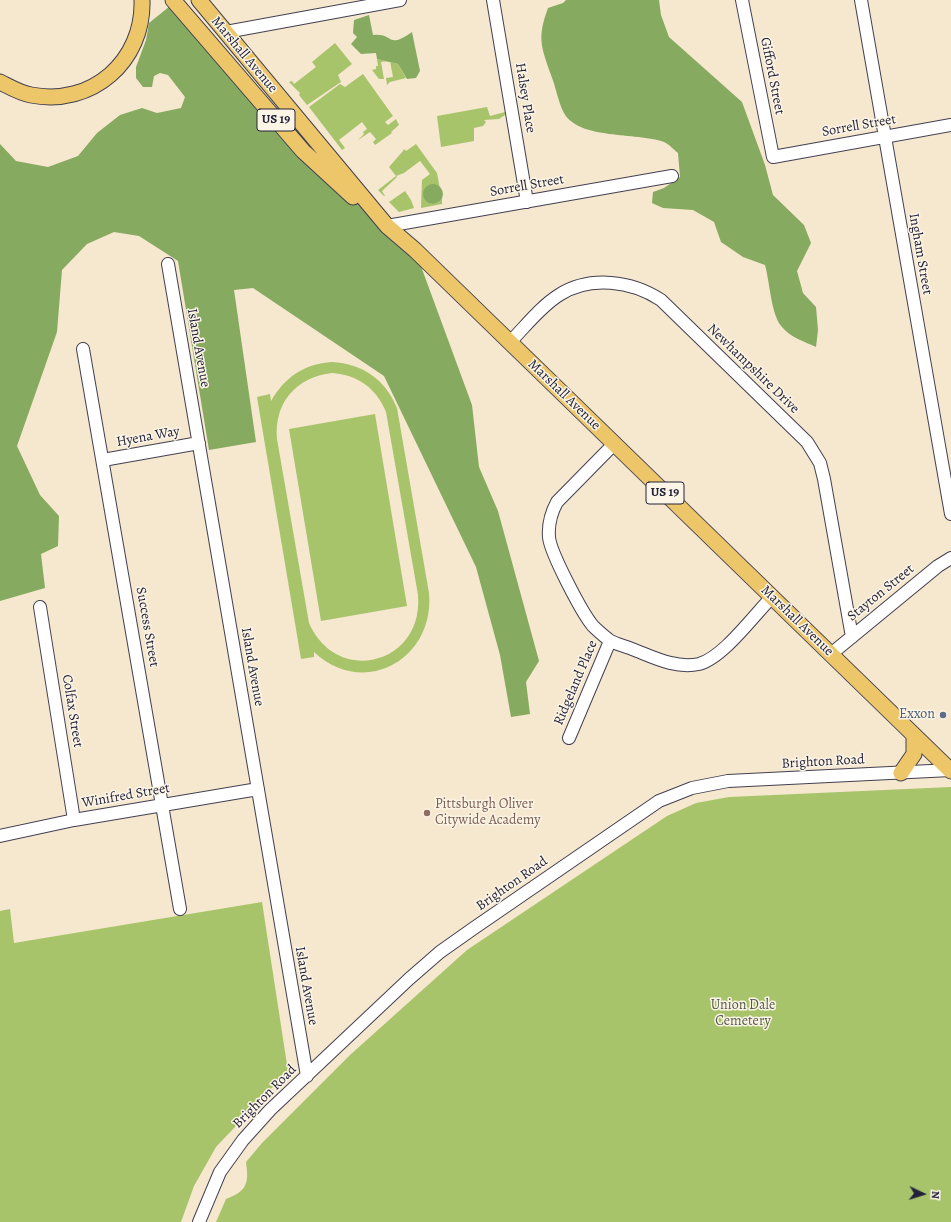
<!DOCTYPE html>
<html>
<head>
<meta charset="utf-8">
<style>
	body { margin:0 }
	#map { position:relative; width:951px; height:1222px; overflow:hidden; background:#f6e7cf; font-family:Alegreya,serif }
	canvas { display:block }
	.north { position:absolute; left:903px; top:1174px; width:40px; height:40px; -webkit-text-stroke:3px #fcf5e5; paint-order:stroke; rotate:94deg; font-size:11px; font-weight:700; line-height:16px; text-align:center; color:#22223b }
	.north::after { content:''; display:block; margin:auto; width:14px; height:18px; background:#22223b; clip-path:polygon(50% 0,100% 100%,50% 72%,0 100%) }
</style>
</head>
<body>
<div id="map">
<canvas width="951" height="1222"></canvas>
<div class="north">N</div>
</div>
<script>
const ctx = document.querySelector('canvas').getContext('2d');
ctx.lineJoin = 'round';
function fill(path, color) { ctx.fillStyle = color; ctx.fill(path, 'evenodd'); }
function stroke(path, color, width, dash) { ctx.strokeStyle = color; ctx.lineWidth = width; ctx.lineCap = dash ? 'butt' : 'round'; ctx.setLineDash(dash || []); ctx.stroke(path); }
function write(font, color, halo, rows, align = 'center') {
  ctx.font = font + ' Alegreya,serif'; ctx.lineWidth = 3; ctx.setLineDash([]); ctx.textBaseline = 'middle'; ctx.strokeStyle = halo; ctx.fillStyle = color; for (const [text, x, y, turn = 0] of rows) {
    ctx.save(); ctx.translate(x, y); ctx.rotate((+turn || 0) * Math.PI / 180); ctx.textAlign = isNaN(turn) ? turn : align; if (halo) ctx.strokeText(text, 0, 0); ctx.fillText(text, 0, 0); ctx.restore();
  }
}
const green = new Path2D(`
	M 335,43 L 352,64 L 338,75 L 341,82 L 307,105 L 299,95 L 300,93 L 289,82 L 292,81 L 294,84 L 316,67 L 312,62 Z
	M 377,59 L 398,64 L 406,78 L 390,82 L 387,85 L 386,78 L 393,77 L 390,61 L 381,62 L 384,79 L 379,79 L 372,70 L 376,69 L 376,66 L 378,66 Z
	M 363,74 L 393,116 L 385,122 L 388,125 L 396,119 L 399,125 L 391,132 L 392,133 L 375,145 L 373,142 L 376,139 L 370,132 L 358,140 L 364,134 L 363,132 L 367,129 L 362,122 L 339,140 L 345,148 L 342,150 L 309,107 L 340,84 L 345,87 Z
	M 487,107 L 490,116 L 505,112 L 505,115 L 499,119 L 484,120 L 486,122 L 483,126 L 474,128 L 474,141 L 441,147 L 437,116 Z
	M 416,144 L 437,173 L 440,189 L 436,185 L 429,185 L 431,204 L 438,203 L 442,198 L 442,204 L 421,208 L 422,180 L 430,174 L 420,161 L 404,173 L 396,176 L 397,177 L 382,191 L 385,196 L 384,196 L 378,190 L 396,176 L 389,167 L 403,151 L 404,149 L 406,151 Z
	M 405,191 L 411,200 L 414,208 L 399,212 L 389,202 Z
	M 332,362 C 363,364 385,379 397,408 L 429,593 C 435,659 364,699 314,652 L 314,657 L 301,659 L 257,397 L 270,394 L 271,401 C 285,377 304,364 332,362 ZM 332,373 C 358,375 376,388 386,412 L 418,595 C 424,664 337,687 309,623 L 277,439 C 274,403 296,377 332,373 Z
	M 375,414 L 407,606 L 321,621 L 289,429 Z
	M 951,787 L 951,1222 L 216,1222 L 226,1199 C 247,1191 249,1184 246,1162 L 262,1143 L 350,1055 L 467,950 L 667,816 L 696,803 L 729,797 Z
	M 262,902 L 288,1071 L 216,1147 L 194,1186 L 181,1222 L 0,1222 L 0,911 L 10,909 L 14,943 Z`);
const forest = new Path2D(`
	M 566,0 L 659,0 L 661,15 L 669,37 L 742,102 L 765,165 L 773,195 L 804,225 L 811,243 L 797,271 L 803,293 L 816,307 L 818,330 L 816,347 C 805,342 790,337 782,327 C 771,315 770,283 765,265 L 743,257 L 721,242 L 714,222 L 693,210 L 663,208 L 652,203 L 653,192 L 664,188 L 680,177 L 678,153 C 674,150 669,144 664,142 C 636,132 579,140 564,113 C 558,102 556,87 551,75 C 541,46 537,38 548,8 L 563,3 Z
	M 175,2 L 288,135 L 415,250 L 472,405 L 479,467 L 498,511 L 539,661 L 526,682 L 530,714 L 511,717 L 500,655 L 476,567 L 384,376 L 253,288 L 234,290 L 256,442 L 209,450 L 178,261 L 139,236 L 114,232 L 87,244 L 62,270 L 57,332 L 17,446 L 40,495 L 59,516 L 58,546 L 41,554 L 45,588 L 0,601 L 0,122 L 0,144 L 16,161 L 48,167 L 78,156 L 97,133 L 120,115 L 142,108 L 157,113 L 181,108 L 185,97 L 168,75 L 160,73 L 154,76 L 152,87 L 143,87 L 136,78 L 136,67 L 146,40 L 149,23 Z
	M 369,15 L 373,35 C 395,33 386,50 412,32 L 420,71 L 416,78 L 407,79 L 398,64 L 377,59 L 376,53 L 361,54 L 351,44 L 357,37 L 353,33 L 354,20 Z
	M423 194a10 10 0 1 1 20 0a10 10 0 1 1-20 0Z`);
const minor = new Path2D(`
	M 493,0 L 527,202
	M 742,0 L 773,157 L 951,125
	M 861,0 L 951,514
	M 226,32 L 400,0
	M 387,226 L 672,176
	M 168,264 L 307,1076
	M 510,342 C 525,327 540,307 559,295 C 590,275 632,281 661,300 L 807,442 L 820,463 L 824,479 L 852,637
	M 83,349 L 180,909
	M 614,444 L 557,502 C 551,513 548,524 549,537 C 550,552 582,613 593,626 C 598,631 604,636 609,640 C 615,644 625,646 632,649 C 653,657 675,669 699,664 C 723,658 754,615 772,597
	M 103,460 L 199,443
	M 40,607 L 74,820
	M 831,654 L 938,566 L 951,558
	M 569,738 L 610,641
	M 0,836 L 74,820 L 258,789
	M 199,1222 L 220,1172 L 243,1140 L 270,1110 L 409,979 L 440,952 L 474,928 L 659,801 L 692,788 L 728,781 L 951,770`);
const major = new Path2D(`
	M 173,0 L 303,151 L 353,197
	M 199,0 L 387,226 L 415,250 L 951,771
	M 0,82 C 10,87 20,93 31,95 C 92,107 144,61 142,0
	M 901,773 L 914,754 L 914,735`);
const markers = [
	[943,715,4,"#5c6f8a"],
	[427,813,4,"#8d6e63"]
];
const shields = [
	[276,120,38],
	[665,493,38]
];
const shieldNames = [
	["US 19",276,120],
	["US 19",665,493]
];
const streetNames = [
	["Marshall Avenue",244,55,50],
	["Gifford Street",772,76,79],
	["Halsey Place",525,98,81],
	["Sorrell Street",859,126,-10],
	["Sorrell Street",527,186,-10],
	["Ingham Street",920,254,80],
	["Island Avenue",198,348,80],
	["Newhampshire Drive",753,369,44],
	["Marshall Avenue",564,395,44],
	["Hyena Way",148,437,-10],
	["Stayton Street",881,593,-39],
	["Marshall Avenue",797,621,44],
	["Success Street",147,627,80],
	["Island Avenue",252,667,80],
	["Ridgeland Place",576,683,-67],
	["Colfax Street",72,711,81],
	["Brighton Road",823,762,-3],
	["Winifred Street",126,796,-10],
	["Brighton Road",512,884,-35],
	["Island Avenue",306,986,80],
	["Brighton Road",265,1097,-45]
];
const serviceNames = [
	["Exxon",935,715]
];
const educationNames = [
	["Pittsburgh Oliver",435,805],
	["Citywide Academy",435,821]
];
const parkNames = [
	["Union Dale",743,1006],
	["Cemetery",743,1022]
];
fill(green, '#a8c46b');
fill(forest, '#86aa5f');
stroke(minor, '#424051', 14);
stroke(major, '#424051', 17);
stroke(minor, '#fff', 12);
stroke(major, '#ecc669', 15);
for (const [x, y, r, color] of markers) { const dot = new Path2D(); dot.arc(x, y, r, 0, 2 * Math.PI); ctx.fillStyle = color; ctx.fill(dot); stroke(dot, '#fcf5e5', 1.5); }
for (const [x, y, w] of shields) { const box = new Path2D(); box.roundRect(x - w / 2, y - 11, w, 22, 3); ctx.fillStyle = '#fcf5e5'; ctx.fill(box); stroke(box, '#22223b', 1); }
write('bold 13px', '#22223b', null, shieldNames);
write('14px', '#22223b', '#fcf5e5', streetNames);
write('14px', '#4e5e75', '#fcf5e5', serviceNames, 'right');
write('14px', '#785e54', '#fcf5e5', educationNames, 'left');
write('14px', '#515b4c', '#fcf5e5', parkNames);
</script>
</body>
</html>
